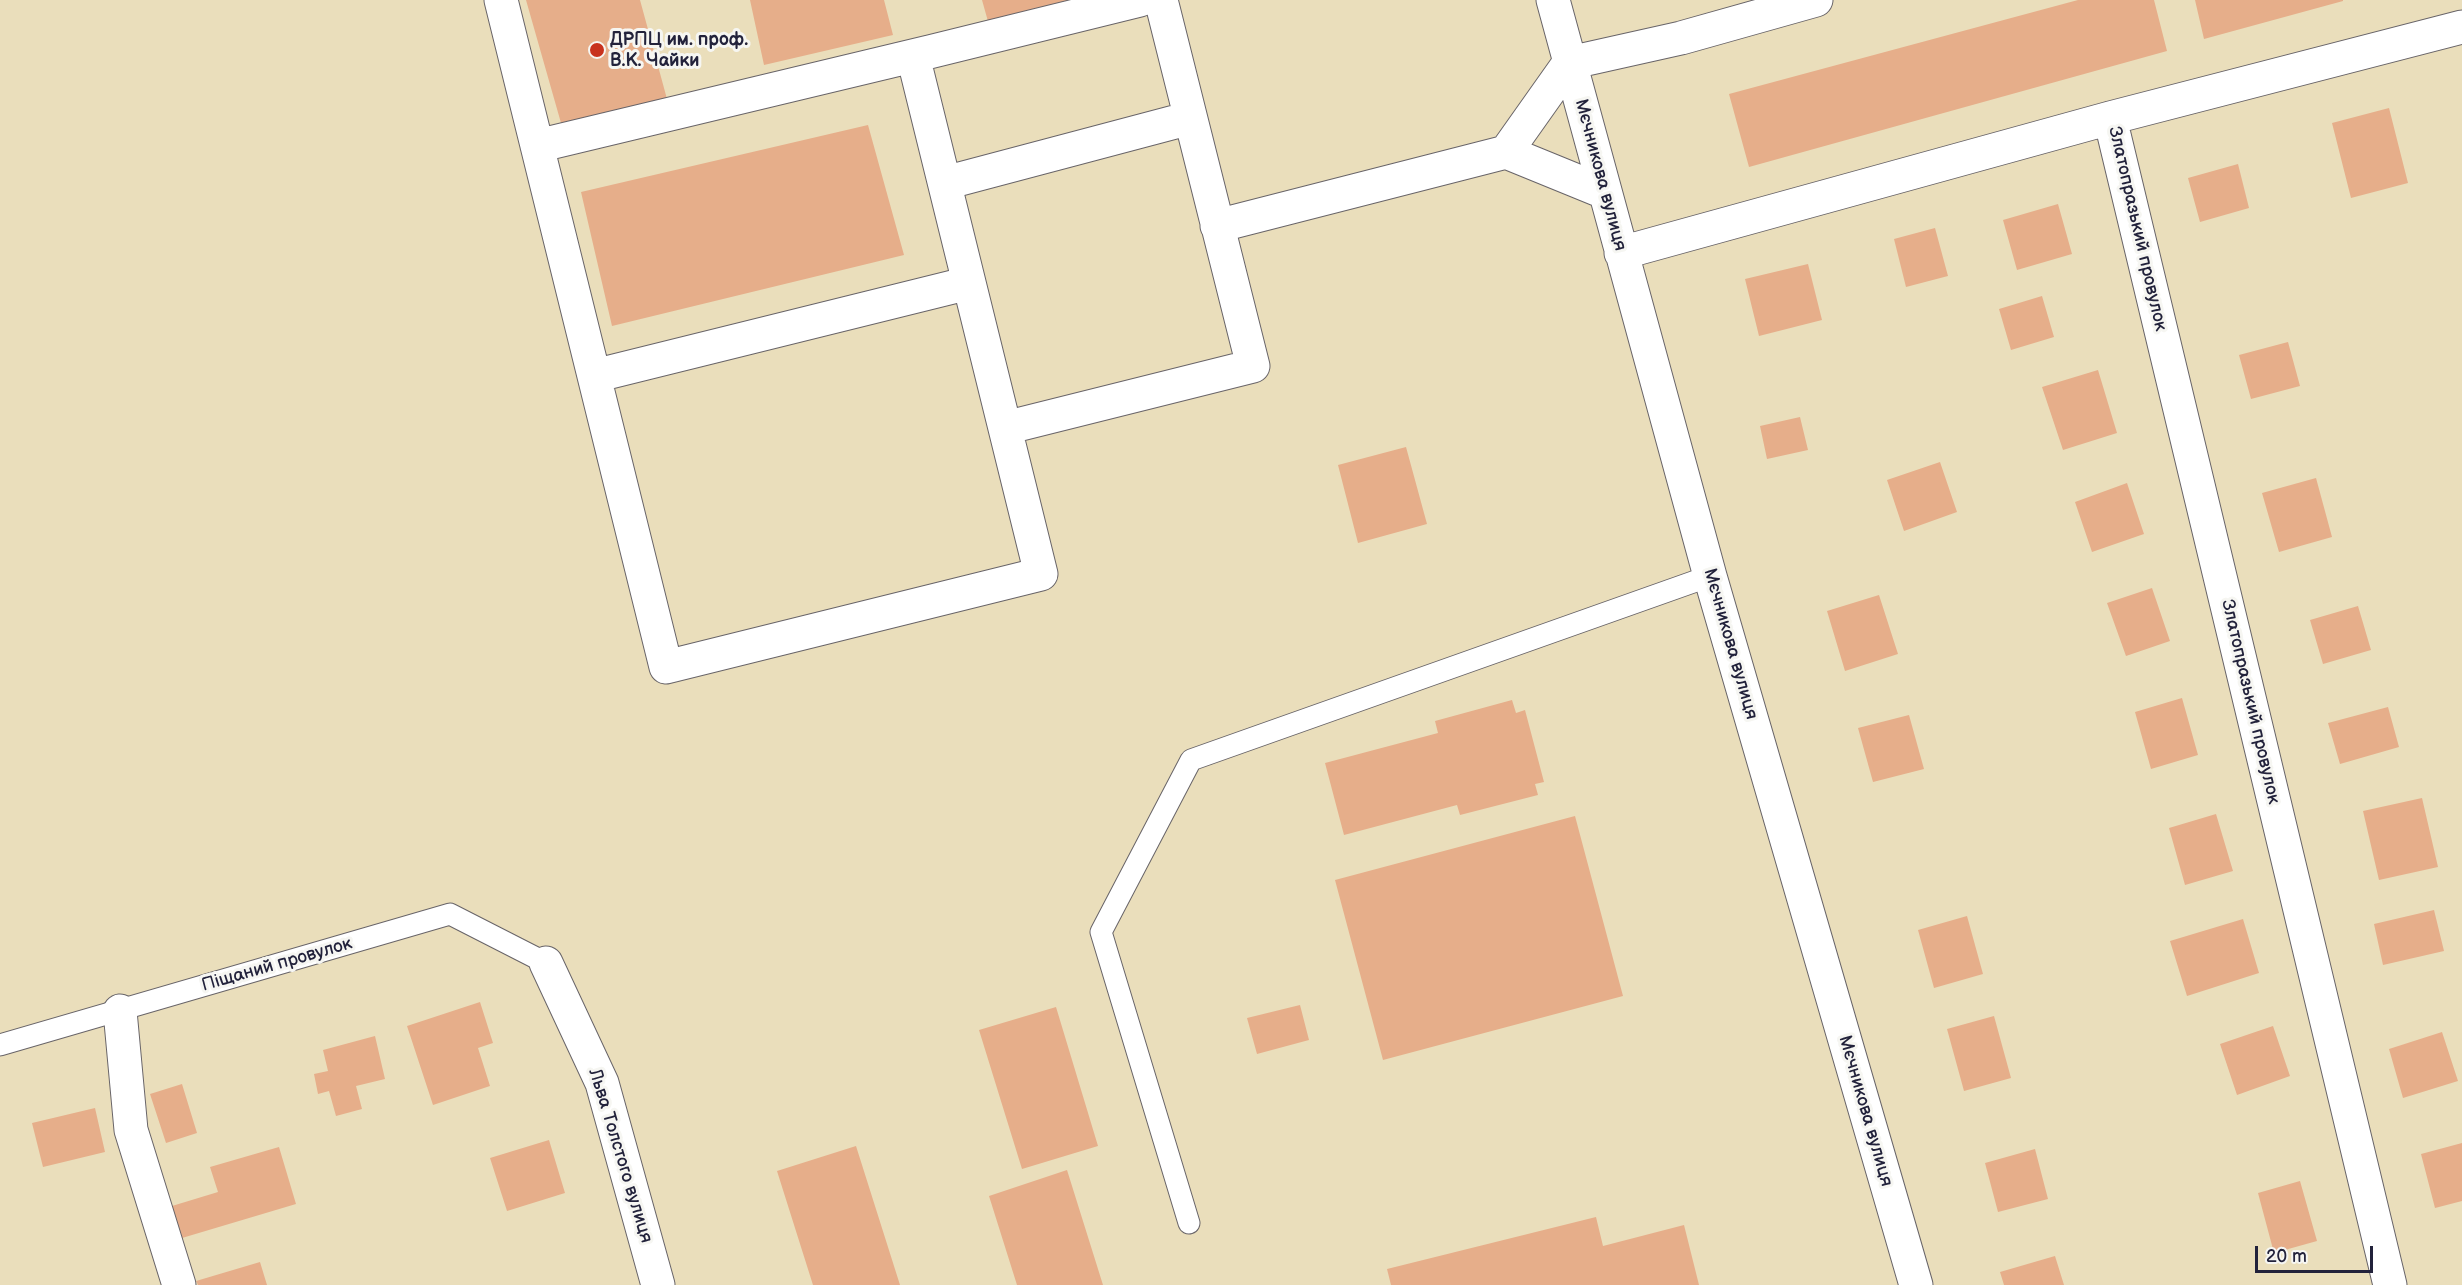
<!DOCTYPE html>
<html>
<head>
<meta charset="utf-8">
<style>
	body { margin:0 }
	#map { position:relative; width:2462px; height:1285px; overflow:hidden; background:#eadebb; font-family:"Balsamiq Sans",sans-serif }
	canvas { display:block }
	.scale { position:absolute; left:2255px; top:1246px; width:118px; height:27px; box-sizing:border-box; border:3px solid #22223b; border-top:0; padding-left:8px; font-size:18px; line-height:21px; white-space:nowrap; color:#22223b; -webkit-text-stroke:4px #f6f6f2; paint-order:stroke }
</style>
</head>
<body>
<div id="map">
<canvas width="2462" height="1285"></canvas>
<div class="scale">20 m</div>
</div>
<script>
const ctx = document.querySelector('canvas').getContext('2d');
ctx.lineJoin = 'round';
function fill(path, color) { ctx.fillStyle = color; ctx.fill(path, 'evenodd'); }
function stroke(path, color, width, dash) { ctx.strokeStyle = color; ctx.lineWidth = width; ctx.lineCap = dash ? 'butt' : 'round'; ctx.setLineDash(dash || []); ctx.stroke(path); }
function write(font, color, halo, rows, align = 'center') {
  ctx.font = font + ' "Balsamiq Sans",sans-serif'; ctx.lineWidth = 6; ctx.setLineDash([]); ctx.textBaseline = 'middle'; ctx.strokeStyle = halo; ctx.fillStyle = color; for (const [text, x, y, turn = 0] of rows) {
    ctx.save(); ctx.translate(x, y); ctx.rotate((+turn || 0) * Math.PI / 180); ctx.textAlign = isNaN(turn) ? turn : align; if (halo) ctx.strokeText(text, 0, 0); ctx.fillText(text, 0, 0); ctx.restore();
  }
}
const building = new Path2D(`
	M 526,0 L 640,0 L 667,99 L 561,123 Z
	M 750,0 L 884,0 L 893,35 L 764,65 Z
	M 982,0 L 1092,0 L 989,25 Z
	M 2078,0 L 2154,0 L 2167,51 L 1749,167 L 1729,94 Z
	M 2195,0 L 2343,0 L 2343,1 L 2204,39 Z
	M 2389,108 L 2408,183 L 2351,198 L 2332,123 Z
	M 868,125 L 904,255 L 612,326 L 581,192 Z
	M 2238,164 L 2249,208 L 2200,222 L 2188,178 Z
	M 2058,204 L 2072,254 L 2017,270 L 2003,220 Z
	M 1935,228 L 1948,276 L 1906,287 L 1894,239 Z
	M 1808,264 L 1822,320 L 1759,336 L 1745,279 Z
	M 2042,296 L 2054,337 L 2011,350 L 1999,309 Z
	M 2288,342 L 2300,386 L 2251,399 L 2239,355 Z
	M 2098,370 L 2117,433 L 2063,450 L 2042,387 Z
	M 1800,417 L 1808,450 L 1767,459 L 1760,426 Z
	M 1406,447 L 1427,524 L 1358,543 L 1338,465 Z
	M 1940,462 L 1957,512 L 1904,531 L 1887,480 Z
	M 2316,478 L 2332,537 L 2279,552 L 2262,493 Z
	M 2127,483 L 2144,534 L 2092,552 L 2075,502 Z
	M 2152,588 L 2170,641 L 2126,656 L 2107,603 Z
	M 1879,595 L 1898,654 L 1845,671 L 1827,611 Z
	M 2358,606 L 2371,650 L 2323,664 L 2310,620 Z
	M 2182,698 L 2198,755 L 2151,769 L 2135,712 Z
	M 1512,700 L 1516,713 L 1525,710 L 1544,782 L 1535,784 L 1538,795 L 1460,815 L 1457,805 L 1344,835 L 1325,763 L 1438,733 L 1435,721 Z
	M 2388,707 L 2399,747 L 2340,764 L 2328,723 Z
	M 1909,715 L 1924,769 L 1873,782 L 1858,728 Z
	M 2422,798 L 2438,867 L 2379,880 L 2363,811 Z
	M 2216,814 L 2233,871 L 2185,885 L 2169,828 Z
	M 1575,816 L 1623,996 L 1383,1060 L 1335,880 Z
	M 2434,910 L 2444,951 L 2383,965 L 2374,924 Z
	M 1967,916 L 1983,974 L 1934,988 L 1918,930 Z
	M 2243,919 L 2259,973 L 2187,996 L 2170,941 Z
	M 480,1002 L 493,1043 L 478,1048 L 490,1086 L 433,1105 L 407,1026 Z
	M 1300,1005 L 1309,1040 L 1257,1054 L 1247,1018 Z
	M 1056,1007 L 1098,1146 L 1022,1169 L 979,1030 Z
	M 1994,1016 L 2011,1078 L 1964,1091 L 1947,1029 Z
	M 2273,1026 L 2290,1076 L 2237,1095 L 2220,1044 Z
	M 2442,1032 L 2458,1081 L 2403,1098 L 2389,1049 Z
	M 375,1036 L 385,1079 L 356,1086 L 362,1109 L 336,1116 L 329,1091 L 318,1094 L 314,1074 L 328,1071 L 323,1050 Z
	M 182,1084 L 197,1133 L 166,1143 L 150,1094 Z
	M 95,1108 L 105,1152 L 43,1167 L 32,1123 Z
	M 549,1140 L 565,1193 L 507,1211 L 490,1158 Z
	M 2462,1143 L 2462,1201 L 2435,1208 L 2421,1154 Z
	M 856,1146 L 900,1285 L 813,1285 L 777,1171 Z
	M 279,1147 L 296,1204 L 182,1238 L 172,1206 L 218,1192 L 210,1167 Z
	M 2035,1149 L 2048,1199 L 1998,1212 L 1985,1163 Z
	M 1067,1170 L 1103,1285 L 1017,1285 L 989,1196 Z
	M 2300,1181 L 2317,1241 L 2274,1253 L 2258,1193 Z
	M 1596,1217 L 1603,1246 L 1684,1225 L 1699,1285 L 1391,1285 L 1387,1269 Z
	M 2055,1256 L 2064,1285 L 2004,1285 L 2000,1272 Z
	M 260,1262 L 267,1285 L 198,1285 L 196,1281 Z`);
const lane = new Path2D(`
	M 0,1045 L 450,914 L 546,963
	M 1189,1223 L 1101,932 L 1191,760 L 1710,576`);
const street = new Path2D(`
	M 501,0 L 666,667 L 1041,574 L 913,56 L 1140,0
	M 1553,0 L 1710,576 L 1916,1285
	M 2110,118 L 2390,1285
	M 537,146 L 929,52
	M 945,183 L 1190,118
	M 1604,192 L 1506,152 L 1569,63 L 1681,38 L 1816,0
	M 1217,226 L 1506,152
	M 1621,253 L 2110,118 L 2462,27
	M 594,376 L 969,283
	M 1005,428 L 1253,366 L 1161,0
	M 546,963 L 602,1083 L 658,1285
	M 120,1011 L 131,1130 L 179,1285`);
const markers = [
	[597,50,8,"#c8321e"]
];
const poiNames = [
	["ДРПЦ им. проф.",610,40],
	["В.К. Чайки",610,61]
];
const streetNames = [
	["Мєчникова вулиця",1600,175,75],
	["Златопразький провулок",2137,229,77],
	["Мєчникова вулиця",1730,644,74],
	["Златопразький провулок",2250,702,77],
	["Піщаний провулок",277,965,-16],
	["Мєчникова вулиця",1865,1111,74],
	["Льва Толстого вулиця",620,1156,73]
];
fill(building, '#e6ae8a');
stroke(lane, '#686468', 23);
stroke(street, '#686468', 35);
stroke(lane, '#fff', 21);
stroke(street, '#fff', 33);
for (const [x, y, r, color] of markers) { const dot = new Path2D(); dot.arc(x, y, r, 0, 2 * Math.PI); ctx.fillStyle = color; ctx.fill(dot); stroke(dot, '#f6f6f2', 2); }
write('bold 18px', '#22223b', '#f6f6f2', poiNames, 'left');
write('18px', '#22223b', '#f6f6f2', streetNames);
</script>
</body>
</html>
